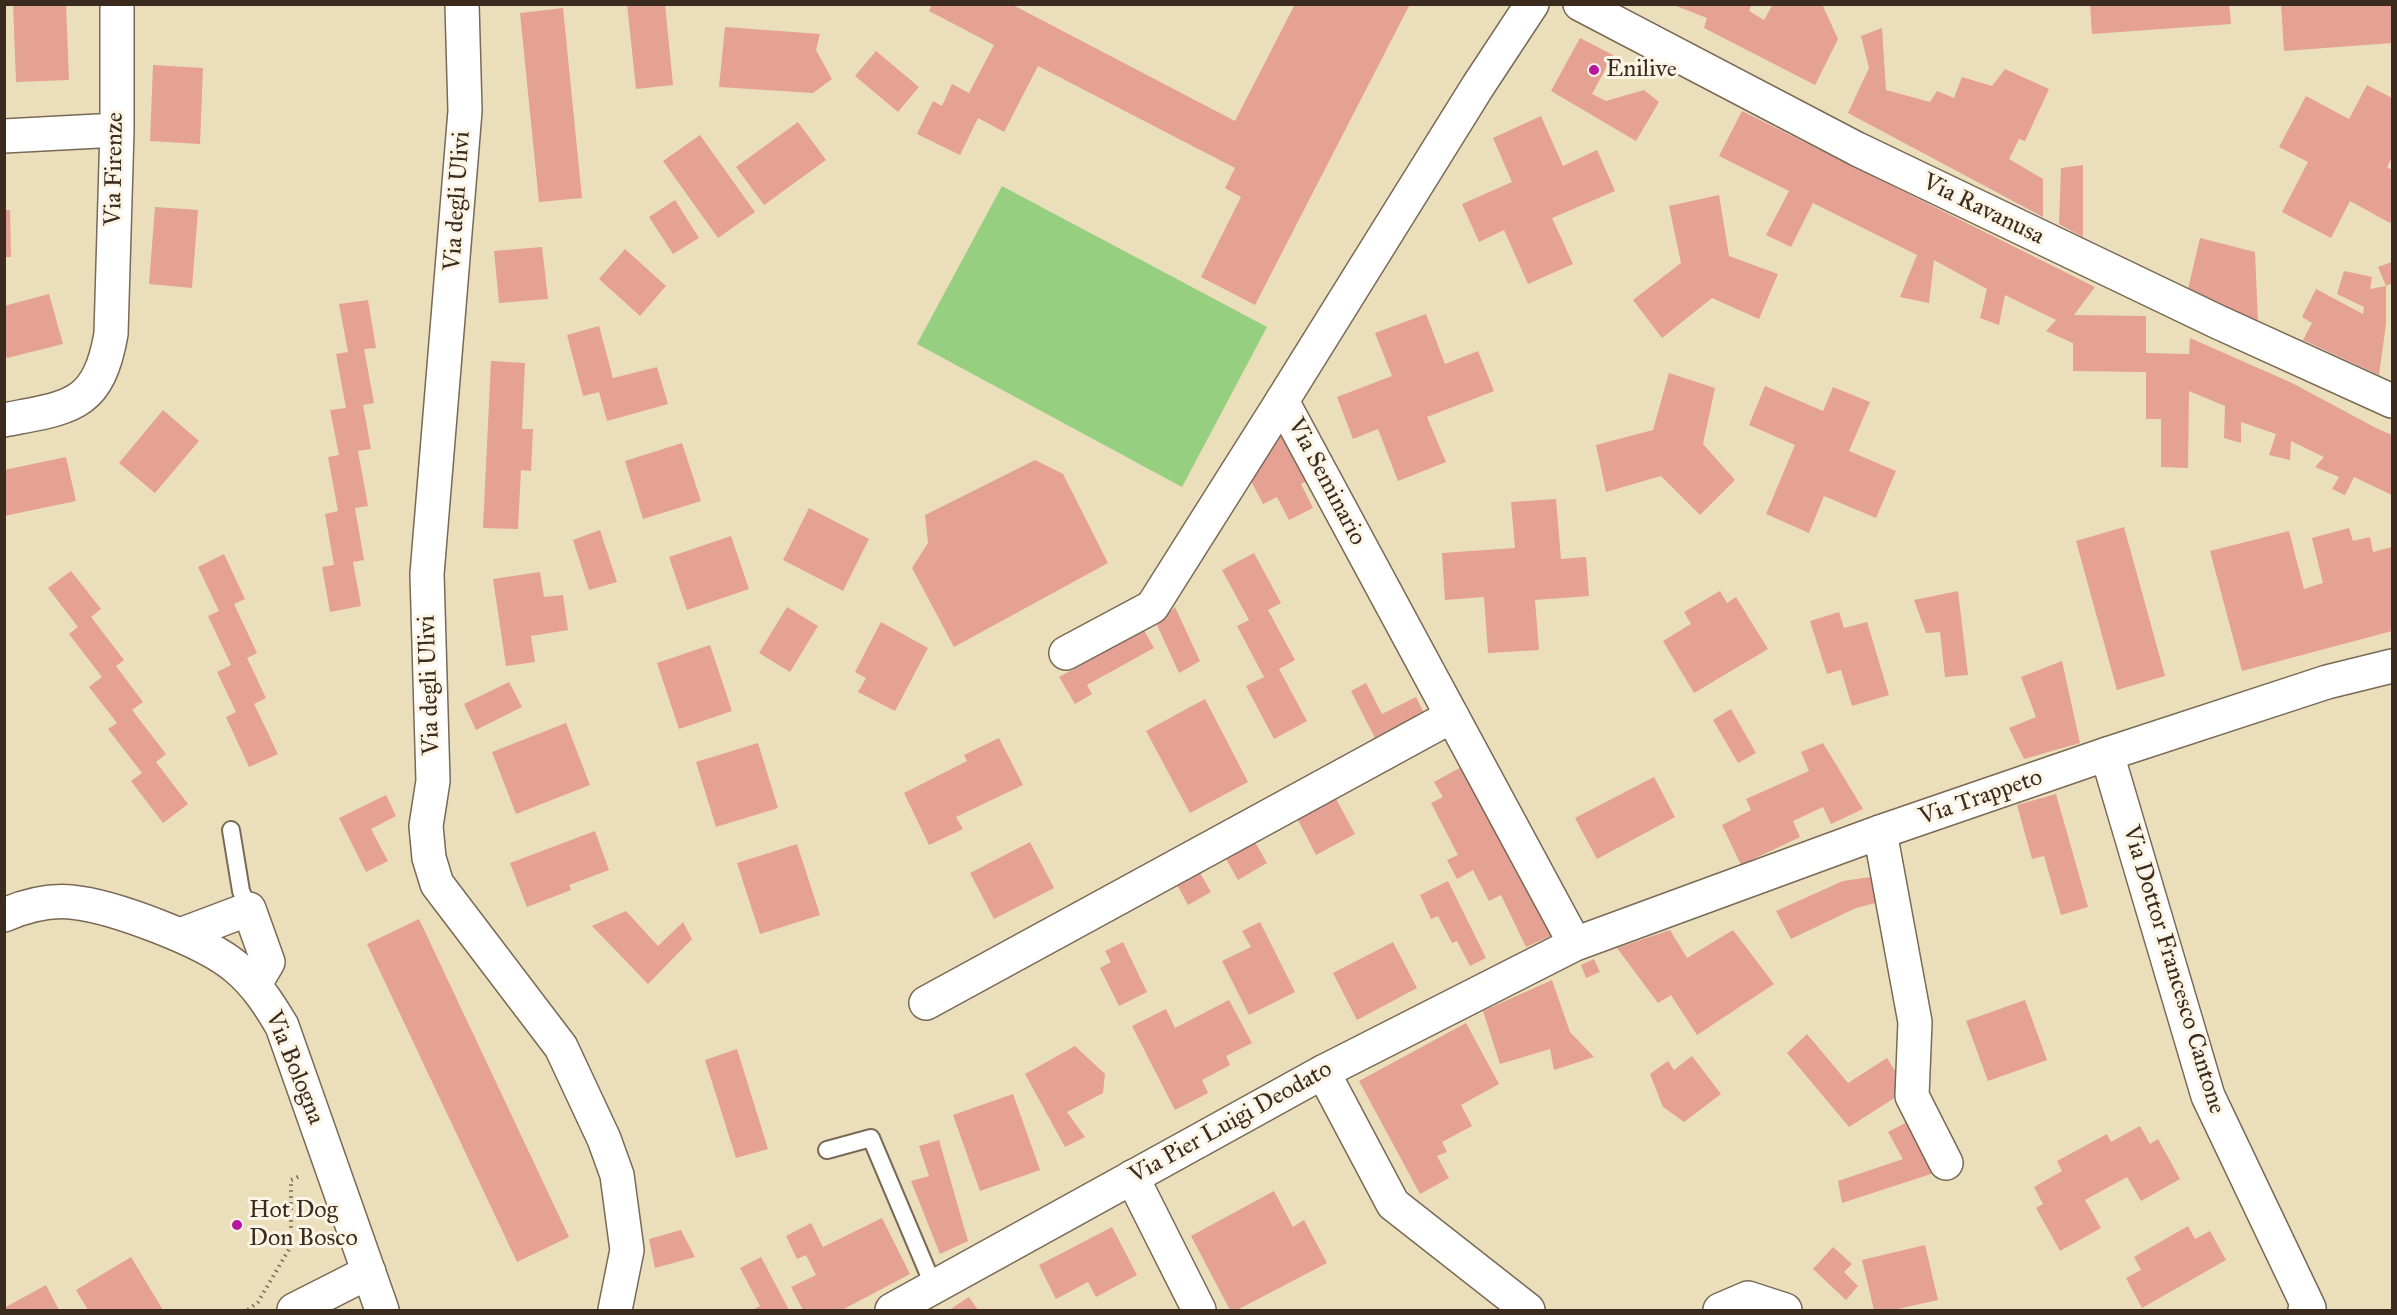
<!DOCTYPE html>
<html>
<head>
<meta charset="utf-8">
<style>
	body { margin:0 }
	#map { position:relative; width:2397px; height:1315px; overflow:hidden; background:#ebdfbb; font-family:"IM FELL Great Primer",serif }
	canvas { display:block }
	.frame { position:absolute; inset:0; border:6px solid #3b2a1e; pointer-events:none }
</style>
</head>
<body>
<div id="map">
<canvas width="2397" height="1315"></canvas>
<div class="frame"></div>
</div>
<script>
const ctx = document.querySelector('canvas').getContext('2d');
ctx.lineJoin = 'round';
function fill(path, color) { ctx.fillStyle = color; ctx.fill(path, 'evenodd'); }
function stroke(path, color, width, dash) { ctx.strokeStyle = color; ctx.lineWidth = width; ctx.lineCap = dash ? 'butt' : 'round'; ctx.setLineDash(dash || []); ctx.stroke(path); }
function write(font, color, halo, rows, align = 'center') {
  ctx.font = font + ' "IM FELL Great Primer",serif'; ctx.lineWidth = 6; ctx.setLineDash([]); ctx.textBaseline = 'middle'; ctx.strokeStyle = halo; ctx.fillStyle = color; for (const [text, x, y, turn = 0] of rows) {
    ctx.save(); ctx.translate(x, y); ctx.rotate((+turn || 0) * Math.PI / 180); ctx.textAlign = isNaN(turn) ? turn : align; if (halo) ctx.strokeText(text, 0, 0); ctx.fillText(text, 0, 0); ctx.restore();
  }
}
const green = new Path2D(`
	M 1002,186 L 1267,327 L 1182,487 L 917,344 Z`);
const building = new Path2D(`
	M 13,4 L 66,4 L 69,80 L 16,82 Z
	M 627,4 L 665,4 L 673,85 L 636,89 Z
	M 932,4 L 1011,4 L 1235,121 L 1295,4 L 1410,4 L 1255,305 L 1201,277 L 1241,197 L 1225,188 L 1235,168 L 1038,66 L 1004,132 L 978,118 L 960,155 L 917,134 L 933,101 L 942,106 L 952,84 L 969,93 L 994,45 L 929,11 Z
	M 1671,4 L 1752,4 L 1749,11 L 1764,20 L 1773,4 L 1822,4 L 1838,39 L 1815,85 L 1704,28 L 1707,18 Z
	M 2090,4 L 2229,4 L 2231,24 L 2092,34 Z
	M 2281,4 L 2392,4 L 2392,43 L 2284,51 Z
	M 563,8 L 582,198 L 539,202 L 520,13 Z
	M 725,27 L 820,34 L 816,50 L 832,79 L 813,93 L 719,87 Z
	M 1882,28 L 1886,90 L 1930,102 L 1937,91 L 1954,98 L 1962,77 L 1992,86 L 2005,69 L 2049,89 L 2025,141 L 2019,139 L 2009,159 L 2043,179 L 2043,217 L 1848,113 L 1869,68 L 1861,36 Z
	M 1580,38 L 1613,55 L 1592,94 L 1606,101 L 1644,90 L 1659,102 L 1636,141 L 1551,91 Z
	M 876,51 L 919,87 L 898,112 L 855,76 Z
	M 153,65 L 203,68 L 200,144 L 150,141 Z
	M 2367,85 L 2392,98 L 2392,157 L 2387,167 L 2392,170 L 2392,218 L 2390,223 L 2350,201 L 2331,238 L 2282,212 L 2308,162 L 2279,147 L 2306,96 L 2349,119 Z
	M 1742,111 L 2095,287 L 2074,315 L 2146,316 L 2146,353 L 2189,354 L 2190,338 L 2292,383 L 2376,428 L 2392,435 L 2392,495 L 2354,477 L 2345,495 L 2332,489 L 2339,477 L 2315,467 L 2324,457 L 2291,441 L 2290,460 L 2269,455 L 2276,434 L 2241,422 L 2241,443 L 2224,438 L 2225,406 L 2189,391 L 2188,468 L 2161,467 L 2161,419 L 2146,419 L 2146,372 L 2073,371 L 2073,343 L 2046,331 L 2056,320 L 2005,295 L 1999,325 L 1980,318 L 1987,289 L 1934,260 L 1929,303 L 1900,297 L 1917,255 L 1813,203 L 1791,247 L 1766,235 L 1789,191 L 1719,156 Z
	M 1541,116 L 1563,166 L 1597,150 L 1615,191 L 1552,218 L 1573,264 L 1528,284 L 1504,230 L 1479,242 L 1462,204 L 1512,182 L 1493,138 Z
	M 798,122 L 826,160 L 764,205 L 736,167 Z
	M 700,135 L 755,212 L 718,238 L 663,161 Z
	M 2083,165 L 2083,237 L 2059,224 L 2061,168 Z
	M 1719,195 L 1729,256 L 1778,274 L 1759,319 L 1712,298 L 1662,338 L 1633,300 L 1681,263 L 1669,206 Z
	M 675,200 L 699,238 L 673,254 L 649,217 Z
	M 155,207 L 198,210 L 192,288 L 149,284 Z
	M 4,210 L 10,210 L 11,257 L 4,257 Z
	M 2200,238 L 2255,252 L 2258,322 L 2188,289 Z
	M 542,247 L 548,299 L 499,303 L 494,251 Z
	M 625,249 L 666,286 L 640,316 L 599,279 Z
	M 2392,262 L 2392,283 L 2386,286 L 2386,324 L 2379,375 L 2303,340 L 2312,323 L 2302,317 L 2316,289 L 2363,314 L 2364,307 L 2337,294 L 2344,271 L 2372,277 L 2370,289 L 2386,286 L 2378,267 Z
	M 49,294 L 63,344 L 7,358 L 4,350 L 4,306 Z
	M 368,300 L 376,348 L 364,349 L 374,403 L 363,405 L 371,449 L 358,451 L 368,506 L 355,508 L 364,560 L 353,562 L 361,606 L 330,612 L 322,567 L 334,565 L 325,514 L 338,511 L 328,457 L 339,455 L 330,410 L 346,408 L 336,354 L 348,352 L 339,304 Z
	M 1426,314 L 1445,364 L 1478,351 L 1494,391 L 1427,417 L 1446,462 L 1398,481 L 1378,429 L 1353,439 L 1337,397 L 1392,376 L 1375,333 Z
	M 599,326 L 613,378 L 657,367 L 668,404 L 607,421 L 599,392 L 583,396 L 567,335 Z
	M 491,361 L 525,363 L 522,429 L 533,429 L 531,471 L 521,470 L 518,529 L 483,528 Z
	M 1669,373 L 1715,388 L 1703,444 L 1735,480 L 1700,515 L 1661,476 L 1606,492 L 1596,445 L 1653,430 Z
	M 1765,386 L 1823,411 L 1833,387 L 1870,402 L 1849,451 L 1896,471 L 1876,518 L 1824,496 L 1809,533 L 1766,514 L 1795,445 L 1749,425 Z
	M 163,410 L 199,441 L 155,493 L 119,463 Z
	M 1283,428 L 1309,480 L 1301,484 L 1313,508 L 1289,520 L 1277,497 L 1263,504 L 1251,481 Z
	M 682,443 L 701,501 L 643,519 L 625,461 Z
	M 66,457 L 76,501 L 4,516 L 4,470 Z
	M 1035,460 L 1063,474 L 1108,563 L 954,647 L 912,568 L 928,543 L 925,515 Z
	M 1556,499 L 1561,559 L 1586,557 L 1589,596 L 1535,600 L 1539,650 L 1488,653 L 1484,597 L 1445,600 L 1442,553 L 1515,548 L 1511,502 Z
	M 809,508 L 869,539 L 843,591 L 783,560 Z
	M 2124,527 L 2165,676 L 2117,690 L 2076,541 Z
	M 2349,528 L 2353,541 L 2370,537 L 2373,552 L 2392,547 L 2392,631 L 2242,671 L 2210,551 L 2289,531 L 2304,589 L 2323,583 L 2312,538 Z
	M 600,530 L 617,582 L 589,590 L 573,540 Z
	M 731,536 L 749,589 L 687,610 L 669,557 Z
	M 1254,553 L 1281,603 L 1268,610 L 1295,660 L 1279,669 L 1307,721 L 1274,739 L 1246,686 L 1264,677 L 1237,626 L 1249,620 L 1222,570 Z
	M 224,554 L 245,599 L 234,604 L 257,653 L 247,658 L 266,698 L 254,704 L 278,754 L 249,767 L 226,717 L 236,712 L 217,672 L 231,665 L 208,616 L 219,611 L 198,567 Z
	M 71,571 L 101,609 L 91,617 L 124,660 L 116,666 L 143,702 L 132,710 L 166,754 L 156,762 L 188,804 L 163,823 L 131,781 L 142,773 L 108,729 L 117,723 L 89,687 L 102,677 L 69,634 L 78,627 L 48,588 Z
	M 540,572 L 544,597 L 563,595 L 568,630 L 531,636 L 535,662 L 506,666 L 493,579 Z
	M 1720,591 L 1727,603 L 1736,597 L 1768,649 L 1694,693 L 1663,641 L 1691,624 L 1684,612 Z
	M 1958,591 L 1968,675 L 1945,677 L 1940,632 L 1926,633 L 1914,600 Z
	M 787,607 L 818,626 L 790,672 L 759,653 Z
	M 1175,607 L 1200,661 L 1179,673 L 1157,625 Z
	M 1839,612 L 1844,628 L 1867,622 L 1889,695 L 1852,706 L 1841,670 L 1827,674 L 1810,621 Z
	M 881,622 L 928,648 L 895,711 L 858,692 L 866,678 L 855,672 Z
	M 1144,630 L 1154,648 L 1087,685 L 1092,694 L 1075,704 L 1059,677 Z
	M 710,645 L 732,711 L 679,729 L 657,663 Z
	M 2062,661 L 2080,743 L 2024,759 L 2009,728 L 2036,717 L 2021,677 Z
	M 509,682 L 522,707 L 476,730 L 464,704 Z
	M 1366,683 L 1382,714 L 1416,697 L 1427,719 L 1378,744 L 1351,691 Z
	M 1205,699 L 1248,782 L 1190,813 L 1146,731 Z
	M 1731,709 L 1756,753 L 1738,763 L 1713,720 Z
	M 566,723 L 590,785 L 516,814 L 492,752 Z
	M 999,738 L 1023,785 L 956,817 L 963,829 L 929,845 L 904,793 L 967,761 L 964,755 Z
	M 758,743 L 778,808 L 716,827 L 696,762 Z
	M 1823,743 L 1863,809 L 1831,824 L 1823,807 L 1793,821 L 1800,837 L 1741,865 L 1722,825 L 1751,810 L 1746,799 L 1809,771 L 1801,752 Z
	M 1467,764 L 1537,898 L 1551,936 L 1526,947 L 1501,895 L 1489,901 L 1473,870 L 1457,879 L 1447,860 L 1458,855 L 1431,803 L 1443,797 L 1434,782 Z
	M 1654,777 L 1675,817 L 1597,859 L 1575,818 Z
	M 2056,794 L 2088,907 L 2061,915 L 2044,856 L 2032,859 L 2017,805 Z
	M 386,795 L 396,816 L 371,829 L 388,861 L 366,872 L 339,818 Z
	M 1335,797 L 1355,834 L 1316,855 L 1297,818 Z
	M 595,831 L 609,870 L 569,885 L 571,890 L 527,907 L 510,863 Z
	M 1030,842 L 1054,888 L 994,919 L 970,873 Z
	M 1255,842 L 1267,863 L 1238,880 L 1226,859 Z
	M 797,844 L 820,915 L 760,934 L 737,863 Z
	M 1199,871 L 1211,892 L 1188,905 L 1176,883 Z
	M 1877,876 L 1883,901 L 1856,908 L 1791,939 L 1776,911 L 1843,881 Z
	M 1448,881 L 1486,958 L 1470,966 L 1457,941 L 1452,943 L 1438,916 L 1431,919 L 1420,895 Z
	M 626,911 L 658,946 L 683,922 L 692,939 L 648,984 L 592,926 Z
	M 419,919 L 569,1237 L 517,1262 L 367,944 Z
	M 1260,922 L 1295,992 L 1249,1015 L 1222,961 L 1251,947 L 1242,931 Z
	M 1670,930 L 1687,958 L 1733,930 L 1774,984 L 1697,1035 L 1671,995 L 1658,1003 L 1617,948 Z
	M 1123,942 L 1147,992 L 1119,1006 L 1100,968 L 1111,962 L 1105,951 Z
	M 1393,942 L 1417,988 L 1357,1020 L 1333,973 Z
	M 1594,959 L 1600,972 L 1586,978 L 1581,965 Z
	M 1552,980 L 1570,1032 L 1594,1057 L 1554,1070 L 1550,1049 L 1500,1064 L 1483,1011 Z
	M 1229,1000 L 1252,1043 L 1226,1056 L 1230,1065 L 1202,1080 L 1208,1093 L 1175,1110 L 1132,1026 L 1166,1009 L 1175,1028 Z
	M 2025,1000 L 2047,1060 L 1988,1081 L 1966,1021 Z
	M 1466,1023 L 1499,1084 L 1461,1105 L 1472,1126 L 1442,1142 L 1447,1152 L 1437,1156 L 1449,1178 L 1420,1194 L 1359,1081 Z
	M 1807,1034 L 1848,1083 L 1887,1058 L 1907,1090 L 1849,1127 L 1787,1053 Z
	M 1075,1046 L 1105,1074 L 1103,1093 L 1067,1112 L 1085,1137 L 1065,1147 L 1025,1074 Z
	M 737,1049 L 768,1149 L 736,1158 L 705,1060 Z
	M 1692,1056 L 1721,1094 L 1684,1122 L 1663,1107 L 1650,1074 L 1668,1061 L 1674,1070 Z
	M 1013,1094 L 1040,1170 L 980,1191 L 953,1115 Z
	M 1911,1120 L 1937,1172 L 1842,1203 L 1838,1181 L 1903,1159 L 1888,1132 Z
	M 2140,1126 L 2150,1144 L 2158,1139 L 2180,1179 L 2141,1201 L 2127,1177 L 2085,1200 L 2101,1228 L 2060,1251 L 2036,1208 L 2043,1204 L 2034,1187 L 2062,1171 L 2057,1161 L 2107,1134 L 2111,1142 Z
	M 939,1140 L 968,1241 L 940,1254 L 911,1181 L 929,1176 L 919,1146 Z
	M 1274,1191 L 1293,1227 L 1304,1220 L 1327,1263 L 1237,1310 L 1230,1310 L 1191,1236 Z
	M 882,1218 L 910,1274 L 842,1310 L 803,1310 L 791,1287 L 816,1275 L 806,1255 L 797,1259 L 786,1236 L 811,1223 L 823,1247 Z
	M 2188,1226 L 2195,1239 L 2210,1231 L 2226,1260 L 2142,1308 L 2126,1278 L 2141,1270 L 2134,1257 Z
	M 1112,1227 L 1137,1275 L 1096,1297 L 1088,1282 L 1056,1299 L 1039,1265 Z
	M 681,1230 L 695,1257 L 655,1268 L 649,1239 Z
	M 1925,1245 L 1938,1300 L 1893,1310 L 1874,1310 L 1862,1260 Z
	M 1833,1247 L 1852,1264 L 1844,1272 L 1858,1286 L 1846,1300 L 1813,1269 Z
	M 131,1257 L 163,1310 L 88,1310 L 76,1290 Z
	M 761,1257 L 789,1310 L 752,1310 L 760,1306 L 740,1268 Z
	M 46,1285 L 59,1310 L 4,1310 L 4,1308 Z
	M 969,1297 L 978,1310 L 949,1310 Z`);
const path = new Path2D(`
	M 248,1310 L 258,1302 L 291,1246 L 291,1180 L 300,1176`);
const service = new Path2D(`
	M 231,830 L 241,891 L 249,909
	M 827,1150 L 871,1138 L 934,1287`);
const minor = new Path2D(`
	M 462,4 L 465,111 L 427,574 L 433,781 L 426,826 L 429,858 L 437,884 L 561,1047 L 604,1139 L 617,1175 L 627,1250 L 615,1310
	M 4,136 L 117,130
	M 4,420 C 70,407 98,408 111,334 L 117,130 L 117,4
	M 1066,653 L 1152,607 L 1282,401
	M 2107,754 L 2208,1096 L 2309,1308 L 2305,1310
	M 1880,832 L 1915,1022 L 1912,1096 L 1946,1163
	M 4,915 C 25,906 48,900 71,902 C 113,906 206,941 237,968 C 256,984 269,1004 282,1026 L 382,1310
	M 180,935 L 249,909 L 268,962 L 255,984
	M 926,1003 L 1452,716
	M 1323,1072 L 1393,1204 L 1528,1310
	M 1132,1177 L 1199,1310
	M 294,1310 L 369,1272
	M 1720,1310 L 1748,1298 L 1785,1310`);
const tertiary = new Path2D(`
	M 1532,4 L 1478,86 L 1282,401 L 1575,944
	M 1580,4 L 1857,149 L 2218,322 L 2392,401
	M 892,1310 L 1323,1072 L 1575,944 L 1880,832 L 2107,754 L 2327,682 L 2392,666`);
const markers = [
	[1594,70,6,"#b5179e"],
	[237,1225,6,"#b5179e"]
];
const poiNames = [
	["Enilive",1606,70],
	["Hot Dog",249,1211],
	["Don Bosco",249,1239]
];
const streetNames = [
	["Via Firenze",115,169,-89],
	["Via degli Ulivi",458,201,-86],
	["Via Ravanusa",1983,210,26],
	["Via Seminario",1326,482,62],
	["Via degli Ulivi",430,685,-92],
	["Via Trappeto",1981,798,-19],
	["Via Dottor Francesco Cantone",2173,970,73],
	["Via Bologna",294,1068,68],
	["Via Pier Luigi Deodato",1231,1123,-29]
];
fill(green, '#97cf81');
fill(building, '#e4a194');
stroke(service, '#796955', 20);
stroke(minor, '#796955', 36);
stroke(tertiary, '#796955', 36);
stroke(path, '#796955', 4, [1.5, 4.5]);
stroke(service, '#fff', 16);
stroke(minor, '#fff', 33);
stroke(tertiary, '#fff', 33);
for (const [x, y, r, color] of markers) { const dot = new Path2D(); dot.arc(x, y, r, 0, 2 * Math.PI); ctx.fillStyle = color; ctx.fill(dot); stroke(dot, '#fcf5e5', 2); }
write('24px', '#3b2a1e', '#fcf5e5', poiNames, 'left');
write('24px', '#3b2a1e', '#fcf5e5', streetNames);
</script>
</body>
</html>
